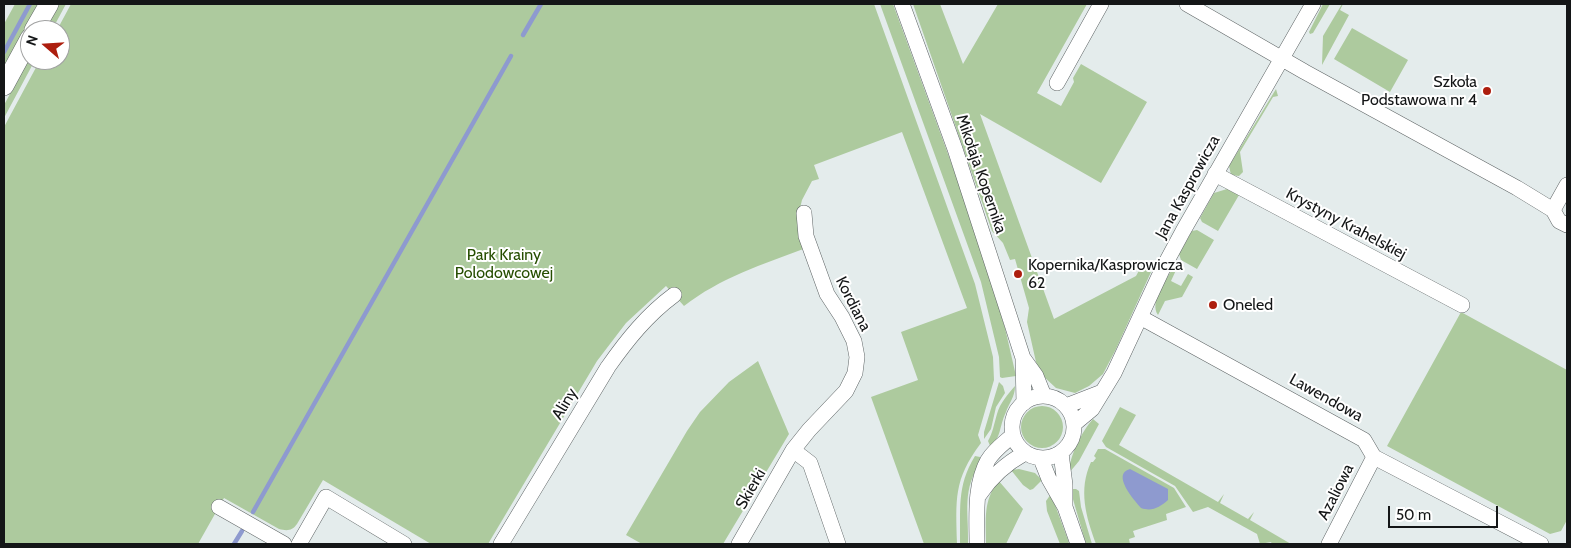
<!DOCTYPE html>
<html>
<head>
<meta charset="utf-8">
<style>
	body { margin:0 }
	#map { position:relative; width:1571px; height:548px; overflow:hidden; background:#e4ecec; font-family:Cabin,sans-serif }
	canvas { display:block }
	.frame { position:absolute; inset:0; border:5px solid #141617; pointer-events:none }
	.north { position:absolute; left:20px; top:20px; width:50px; height:50px; box-sizing:border-box; background:#fff; border:1px solid #a1a2a2; border-radius:50%; rotate:289deg; font-size:14px; font-weight:700; line-height:20px; text-align:center; color:#141617 }
	.north::after { content:''; display:block; margin:auto; width:18px; height:22px; background:#ad1e0e; clip-path:polygon(50% 0,100% 100%,50% 72%,0 100%) }
	.scale { position:absolute; left:1388px; top:506px; width:110px; height:22px; box-sizing:border-box; border:2px solid #141617; border-top:0; padding-left:6px; font-size:15px; line-height:18px; white-space:nowrap; color:#141617; -webkit-text-stroke:4px #fff; paint-order:stroke }
</style>
</head>
<body>
<div id="map">
<canvas width="1571" height="548"></canvas>
<div class="frame"></div>
<div class="north">N</div>
<div class="scale">50 m</div>
</div>
<script>
const ctx = document.querySelector('canvas').getContext('2d');
ctx.lineJoin = 'round';
function fill(path, color) { ctx.fillStyle = color; ctx.fill(path, 'evenodd'); }
function stroke(path, color, width, dash) { ctx.strokeStyle = color; ctx.lineWidth = width; ctx.lineCap = dash ? 'butt' : 'round'; ctx.setLineDash(dash || []); ctx.stroke(path); }
function write(font, color, halo, rows, align = 'center') {
  ctx.font = font + ' Cabin,sans-serif'; ctx.lineWidth = 4; ctx.setLineDash([]); ctx.textBaseline = 'middle'; ctx.strokeStyle = halo; ctx.fillStyle = color; for (const [text, x, y, turn = 0] of rows) {
    ctx.save(); ctx.translate(x, y); ctx.rotate((+turn || 0) * Math.PI / 180); ctx.textAlign = isNaN(turn) ? turn : align; if (halo) ctx.strokeText(text, 0, 0); ctx.fillText(text, 0, 0); ctx.restore();
  }
}
const green = new Path2D(`
	M 15,4 L 39,4 L 4,68 L 4,24 Z
	M 59,4 L 66,4 L 52,30 L 45,30 Z
	M 71,4 L 874,4 L 975,284 L 993,357 L 994,380 L 978,435 L 981,443 C 953,480 956,500 957,544 L 924,544 L 871,397 L 918,380 L 901,332 L 967,308 L 902,132 L 814,165 L 819,179 L 812,181 L 802,200 L 799,212 L 806,248 C 763,264 720,278 684,306 L 666,286 L 626,323 L 597,361 L 488,544 L 431,544 L 323,480 L 297,524 C 292,531 287,531 279,529 L 224,498 L 198,544 L 4,544 L 4,127 L 40,60 L 60,60 L 60,30 L 57,30 Z
	M 880,4 L 893,4 L 974,225 L 1005,328 L 1016,376 L 1002,378 L 1000,377 L 999,357 L 981,282 Z
	M 913,4 L 940,4 L 963,64 L 998,4 L 1087,4 L 1037,93 L 1061,106 L 1074,82 L 1073,78 L 1081,64 L 1147,102 L 1101,183 L 980,114 L 1054,319 L 1136,276 L 1142,265 L 1151,272 L 1116,349 L 1103,374 L 1089,386 L 1075,393 L 1056,388 L 1042,375 L 1036,362 L 1027,322 L 1029,308 L 1015,259 L 1010,260 L 1003,243 L 992,231 Z
	M 1323,4 L 1330,4 L 1313,33 L 1310,34 L 1309,32 Z
	M 1342,4 L 1343,4 L 1340,10 L 1349,15 L 1322,65 L 1323,36 Z
	M 1352,28 L 1408,60 L 1390,92 L 1334,59 Z
	M 30,57 L 30,60 L 35,60 L 4,118 L 4,105 Z
	M 1276,89 L 1278,96 L 1273,97 L 1240,152 L 1243,172 L 1239,176 L 1231,175 L 1229,166 Z
	M 1227,189 L 1239,195 L 1218,231 L 1202,222 L 1200,218 L 1214,193 Z
	M 1197,230 L 1214,240 L 1197,269 L 1181,260 L 1179,254 L 1192,231 Z
	M 1177,268 L 1171,281 L 1181,286 L 1188,274 L 1193,277 L 1182,297 L 1165,301 L 1158,315 C 1149,302 1166,281 1172,269 Z
	M 1461,312 L 1567,370 L 1567,520 L 1561,531 L 1550,534 L 1387,446 Z
	M 758,361 L 789,434 L 723,544 L 642,544 L 626,535 L 687,431 L 700,412 L 729,382 Z
	M 999,382 L 1003,386 L 1005,393 L 996,407 L 991,429 L 984,439 L 984,432 Z
	M 1015,386 C 1015,397 1009,403 1006,412 C 999,427 1002,434 991,448 L 988,441 C 993,432 994,424 997,414 C 1000,403 1008,394 1015,386 Z
	M1021 427a21 21 0 1 1 42 0a21 21 0 1 1-42 0Z
	M 1120,407 L 1136,415 L 1119,445 L 1218,502 L 1224,494 L 1220,503 L 1248,519 L 1254,512 L 1250,520 L 1291,544 L 1272,544 L 1271,542 L 1260,544 L 1257,534 L 1208,507 L 1193,512 L 1175,486 L 1106,447 L 1102,441 Z
	M 1093,419 L 1099,424 L 1079,461 L 1069,473 C 1069,457 1082,431 1093,419 Z
	M 1098,449 L 1105,449 L 1174,488 L 1186,507 L 1166,514 L 1167,520 L 1133,531 L 1135,537 L 1129,539 L 1130,544 L 1096,544 C 1086,517 1078,490 1091,462 L 1093,462 L 1096,458 L 1094,456 Z
	M 975,456 L 980,457 L 982,461 C 961,489 969,512 968,544 L 960,544 C 961,510 956,487 975,456 Z
	M 1019,469 L 1035,473 L 1042,480 L 1033,489 L 1030,490 L 1023,485 L 1011,470 Z
	M 998,480 L 1023,509 L 1006,544 L 986,544 C 986,517 983,503 998,480 Z
	M 1070,489 L 1076,489 L 1079,491 L 1081,507 L 1092,544 L 1086,544 Z
	M 1051,494 L 1068,540 L 1069,544 L 1060,544 L 1047,511 L 1046,501 Z`);
const water = new Path2D(`
	M 1130,469 L 1168,489 L 1168,500 C 1160,507 1152,512 1141,508 C 1134,500 1111,474 1130,469 Z`);
const stream = new Path2D(`
	M 523,35 L 541,4
	M 4,52 L 30,4
	M 253,512 L 511,56
	M 234,544 L 242,531`);
const minor = new Path2D(`
	M 902,4 L 955,149 L 1023,358 L 1024,403
	M 1187,4 L 1305,72 L 1517,188 L 1553,210 L 1559,221 L 1567,225
	M 1057,83 L 1101,4
	M 1215,174 L 1462,305
	M 1553,210 L 1567,185
	M 1140,317 L 1364,440 L 1374,457 L 1541,544
	M 1023,358 L 1036,376 L 1044,396
	M1012 427a31 31 0 1 1 62 0a31 31 0 1 1-62 0Z
	M 1066,406 L 1102,392
	M 1074,424 L 1092,409 L 1114,373 L 1162,270 L 1183,231 L 1313,4
	M 793,450 L 810,463 L 838,544
	M 1061,453 L 1065,485 L 1065,507
	M 1041,459 L 1049,479 L 1065,507 L 1078,544
	M 979,495 C 991,477 1007,463 1025,453
	M 219,507 L 284,544
	M 299,544 L 326,497 L 404,544
	M 501,544 L 608,367 C 627,340 647,315 674,295
	M 739,544 L 793,450 L 809,430 L 846,391 L 855,373 L 857,357 L 854,341 L 842,317 L 827,294 L 806,236 L 804,213
	M 977,544 C 977,517 974,485 988,460 C 994,450 1004,443 1013,435
	M 1329,544 L 1374,457`);
const major = new Path2D(`
	M 34,30 L 49,4
	M 4,86 L 30,38`);
const markers = [
	[1487,91,5,"#ad1e0e"],
	[1018,274,5,"#ad1e0e"],
	[1213,305,5,"#ad1e0e"]
];
const poiNames = [
	["Szkoła",1477,82,"right"],
	["Podstawowa nr 4",1477,100,"right"],
	["Kopernika/Kasprowicza",1028,265],
	["62",1028,283],
	["Oneled",1223,305]
];
const streetNames = [
	["Mikołaja Kopernika",981,174,71],
	["Jana Kasprowicza",1188,187,-61],
	["Krystyny Krahelskiej",1346,224,28],
	["Kordiana",853,304,63],
	["Lawendowa",1326,398,29],
	["Aliny",565,404,-59],
	["Skierki",751,489,-60],
	["Azaliowa",1336,492,-63]
];
const parkNames = [
	["Park Krainy",504,255],
	["Polodowcowej",504,273]
];
fill(green, '#adca9e');
fill(water, '#8e9acf');
stroke(stream, '#8e9acf', 4.5);
stroke(minor, '#5e6465', 16);
stroke(major, '#5e6465', 20);
stroke(minor, '#fff', 15);
stroke(major, '#fff', 19);
for (const [x, y, r, color] of markers) { const dot = new Path2D(); dot.arc(x, y, r, 0, 2 * Math.PI); ctx.fillStyle = color; ctx.fill(dot); stroke(dot, '#fff', 2); }
write('16px', '#141617', '#fff', poiNames, 'left');
write('16px', '#141617', '#fff', streetNames);
write('16px', '#264e01', '#fff', parkNames);
</script>
</body>
</html>
